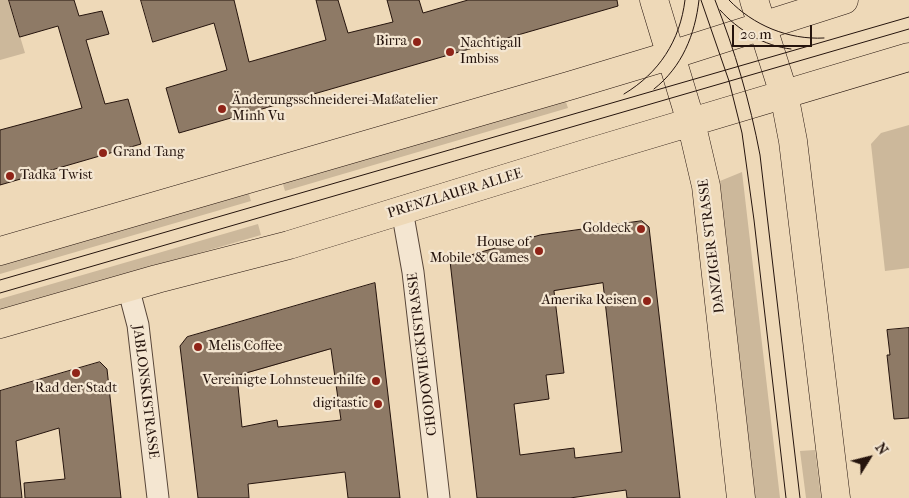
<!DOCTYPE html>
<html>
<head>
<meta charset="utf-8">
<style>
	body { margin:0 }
	#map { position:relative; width:909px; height:498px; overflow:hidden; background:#eed9b8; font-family:"IM FELL French Canon",serif }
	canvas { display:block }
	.north { position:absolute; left:844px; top:433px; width:50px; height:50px; -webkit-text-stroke:4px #f4e6d1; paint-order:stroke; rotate:54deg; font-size:14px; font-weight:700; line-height:20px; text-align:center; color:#25140d }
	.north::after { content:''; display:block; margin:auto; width:18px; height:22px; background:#25140d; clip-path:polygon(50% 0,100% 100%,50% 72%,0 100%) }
	.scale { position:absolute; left:732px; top:25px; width:80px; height:22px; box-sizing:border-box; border:2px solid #25140d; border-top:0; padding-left:6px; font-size:15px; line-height:18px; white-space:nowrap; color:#25140d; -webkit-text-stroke:4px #f4e6d1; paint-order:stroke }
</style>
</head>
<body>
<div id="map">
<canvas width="909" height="498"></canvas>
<div class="north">N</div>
<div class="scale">20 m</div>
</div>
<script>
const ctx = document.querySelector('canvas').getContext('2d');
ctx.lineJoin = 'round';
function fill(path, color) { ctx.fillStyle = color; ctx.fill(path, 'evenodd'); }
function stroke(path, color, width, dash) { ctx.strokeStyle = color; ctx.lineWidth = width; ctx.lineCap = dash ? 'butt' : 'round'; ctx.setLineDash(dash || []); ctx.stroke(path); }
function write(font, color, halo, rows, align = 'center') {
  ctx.font = font + ' "IM FELL French Canon",serif'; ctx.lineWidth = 4.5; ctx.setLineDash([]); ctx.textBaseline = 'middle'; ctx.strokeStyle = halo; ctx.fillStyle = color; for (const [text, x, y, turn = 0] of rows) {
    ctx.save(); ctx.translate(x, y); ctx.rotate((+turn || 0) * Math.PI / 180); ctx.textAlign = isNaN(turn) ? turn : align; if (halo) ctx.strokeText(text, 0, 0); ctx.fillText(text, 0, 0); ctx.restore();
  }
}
const green = new Path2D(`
	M 0,0 L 9,0 L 25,53 L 0,60 Z
	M 565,99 L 568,108 L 285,191 L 282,181 Z
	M 909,125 L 909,268 L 885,271 L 871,144 L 881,133 Z
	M 742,172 L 780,498 L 755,498 L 720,181 Z
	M 248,191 L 251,201 L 0,274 L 0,263 Z
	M 258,224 L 261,235 L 0,311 L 0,299 Z
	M 815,450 L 821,498 L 806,498 L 800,451 Z`);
const building = new Path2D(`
	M 9,0 L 74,0 L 79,16 L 102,11 L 109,34 L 86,40 L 105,104 L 128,99 L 141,144 L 0,185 L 0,130 L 82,108 L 58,26 L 20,37 Z
	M 141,0 L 234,0 L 249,62 L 326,40 L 316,0 L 338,0 L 348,33 L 393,22 L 387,0 L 419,0 L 423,13 L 468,0 L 617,0 L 618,6 L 179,133 L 166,88 L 227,70 L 214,23 L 153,42 Z
	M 642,221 L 649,227 L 680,498 L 627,498 L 626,490 L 570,498 L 477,498 L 450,261 L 540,235 ZM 603,283 L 622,452 L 575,458 L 574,448 L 520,455 L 514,404 L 549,399 L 546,375 L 564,373 L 554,291 Z
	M 375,283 L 400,498 L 348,498 L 345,472 L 248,484 L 249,498 L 198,498 L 180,346 L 187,337 ZM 331,349 L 341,420 L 278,427 L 277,420 L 242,427 L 237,376 Z
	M 909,328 L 909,418 L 894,419 L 887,355 L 890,355 L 887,330 Z
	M 100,362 L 107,369 L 121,498 L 25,498 L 24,483 L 65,479 L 59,428 L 16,441 L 22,498 L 0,498 L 0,391 Z`);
const street = new Path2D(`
	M 402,210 L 413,272 L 439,498
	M 128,287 L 138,325 L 158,498`);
const primary = new Path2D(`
	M 654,0 L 691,122 L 706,186 L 741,498
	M 754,0 L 784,94 L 793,141 L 836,498
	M 0,251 L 572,85 L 665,57 L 844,0
	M 0,324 L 157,279 L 289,245 L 591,152 L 909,57`);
const tram = new Path2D(`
	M 701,0 L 729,81 L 742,133 L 754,220 L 786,498
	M 715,0 C 735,51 750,102 760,155 L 800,498
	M 729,0 C 753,25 788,40 824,38
	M 720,10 C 738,30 764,46 791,49
	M 654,89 C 682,67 695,35 699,0
	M 624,94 C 659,73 680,41 685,0
	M 0,280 L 909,17
	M 0,293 L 909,29`);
const markers = [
	[417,42,5,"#8f2418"],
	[450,52,5,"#8f2418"],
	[222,109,5,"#8f2418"],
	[103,153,5,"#8f2418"],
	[10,176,5,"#8f2418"],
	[641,229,5,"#8f2418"],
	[539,251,5,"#8f2418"],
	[647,301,5,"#8f2418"],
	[198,347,5,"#8f2418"],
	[76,373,5,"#8f2418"],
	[376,381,5,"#8f2418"],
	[378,404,5,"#8f2418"]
];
const poiNames = [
	["Birra",407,42],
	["Nachtigall",460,44,"left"],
	["Imbiss",460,60,"left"],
	["Änderungsschneiderei-Maßatelier",232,101,"left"],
	["Minh Vu",232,117,"left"],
	["Grand Tang",113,153,"left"],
	["Tadka Twist",20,176,"left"],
	["Goldeck",631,229],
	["House of",529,243],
	["Mobile & Games",529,259],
	["Amerika Reisen",637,301],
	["Melis Coffee",208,347,"left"],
	["Vereinigte Lohnsteuerhilfe",366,381],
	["Rad der Stadt",76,389,"center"],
	["digitastic",368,404]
];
const streetNames = [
	["PRENZLAUER ALLEE",455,194,-17],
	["DANZIGER STRASSE",712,246,-97],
	["CHODOWIECKISTRASSE",423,354,-97],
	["JABLONSKISTRASSE",145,392,83]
];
fill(green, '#ccb89b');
fill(building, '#8e7a66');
stroke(building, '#25140d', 1);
stroke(street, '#574538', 23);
stroke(primary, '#25140d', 29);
stroke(street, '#f4e6d1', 21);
stroke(primary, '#eed9b8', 28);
stroke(tram, '#25140d', 1);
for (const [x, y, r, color] of markers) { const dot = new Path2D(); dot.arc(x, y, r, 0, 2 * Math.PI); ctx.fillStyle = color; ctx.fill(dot); stroke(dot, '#f4e6d1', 2); }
write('14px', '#25140d', '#f4e6d1', poiNames, 'right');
write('14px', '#25140d', '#f4e6d1', streetNames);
</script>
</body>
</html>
